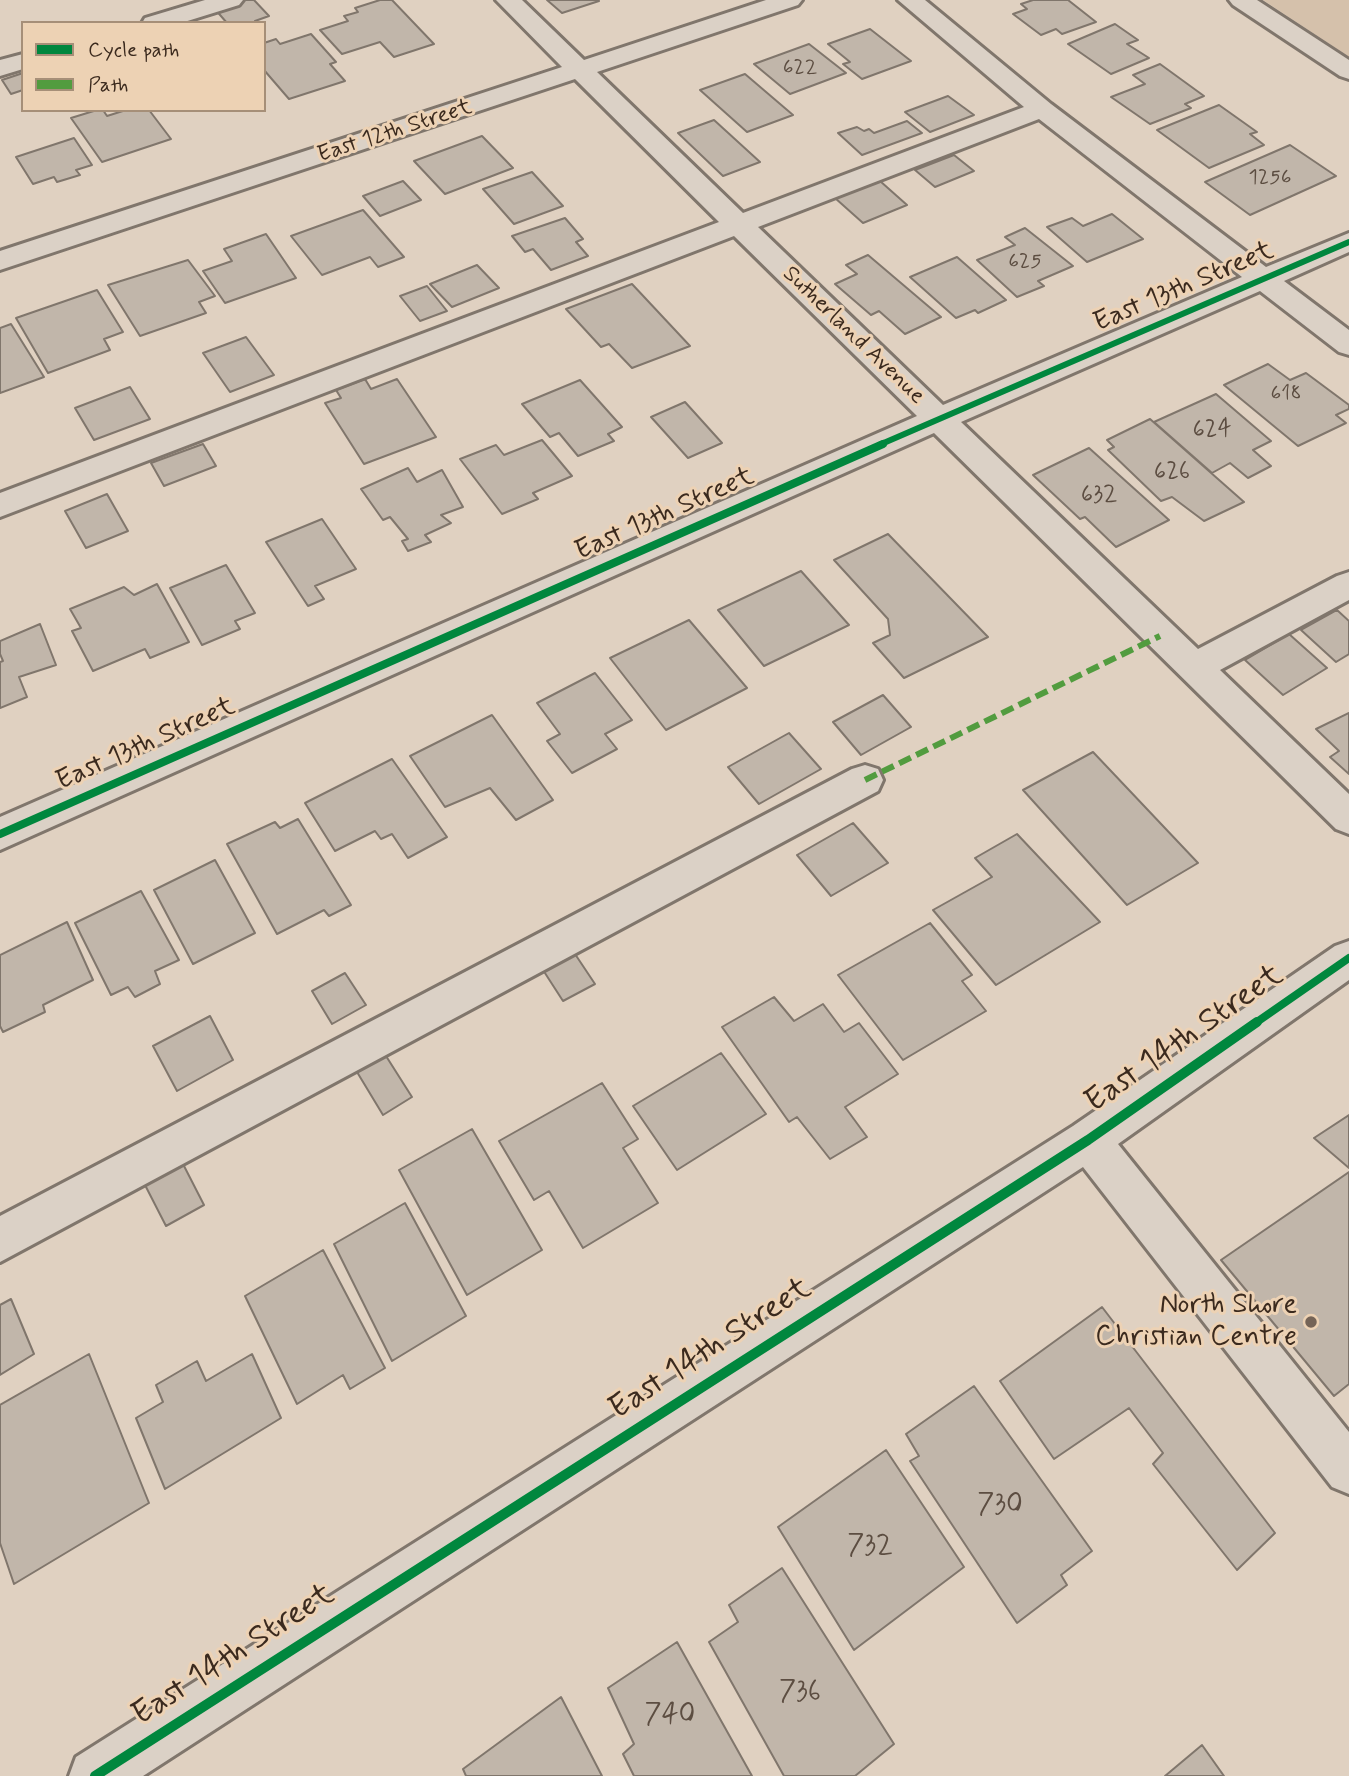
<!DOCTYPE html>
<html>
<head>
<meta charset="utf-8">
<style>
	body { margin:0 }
	#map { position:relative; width:1349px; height:1776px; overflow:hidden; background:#e0d1c1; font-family:Mynerve,sans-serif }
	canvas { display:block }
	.legend { position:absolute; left:21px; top:21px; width:245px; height:91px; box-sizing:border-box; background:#edd2b4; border:2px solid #a68f78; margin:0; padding:9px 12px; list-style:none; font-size:21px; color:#3b2a1e }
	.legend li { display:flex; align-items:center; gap:14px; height:35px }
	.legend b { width:35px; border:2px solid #a68f78 }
</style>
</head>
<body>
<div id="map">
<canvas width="1349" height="1776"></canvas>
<ul class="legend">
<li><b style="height:9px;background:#00873e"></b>Cycle path</li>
<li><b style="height:9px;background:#529c3f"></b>Path</li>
</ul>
</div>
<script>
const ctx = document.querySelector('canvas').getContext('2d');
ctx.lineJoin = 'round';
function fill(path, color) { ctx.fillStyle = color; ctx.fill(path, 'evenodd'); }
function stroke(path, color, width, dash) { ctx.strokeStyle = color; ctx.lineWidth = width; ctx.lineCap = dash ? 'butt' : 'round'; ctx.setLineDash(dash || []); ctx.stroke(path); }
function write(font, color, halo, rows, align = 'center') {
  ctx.font = font + ' Mynerve,sans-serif'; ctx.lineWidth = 6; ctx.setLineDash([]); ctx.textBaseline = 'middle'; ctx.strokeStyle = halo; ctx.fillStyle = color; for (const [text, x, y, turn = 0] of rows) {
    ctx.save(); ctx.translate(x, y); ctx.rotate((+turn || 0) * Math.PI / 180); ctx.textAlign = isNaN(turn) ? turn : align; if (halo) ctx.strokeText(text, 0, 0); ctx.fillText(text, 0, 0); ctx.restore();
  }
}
const green = new Path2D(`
	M 1263,0 L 1349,0 L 1349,57 Z`);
const building = new Path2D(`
	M 239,0 L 254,0 L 269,16 L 255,21 L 257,23 L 227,23 L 214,8 Z
	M 380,0 L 392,0 L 434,44 L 394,57 L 380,42 L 342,54 L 320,30 L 348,21 L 344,16 L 358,12 L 355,8 Z
	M 547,0 L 598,0 L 599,1 L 562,13 Z
	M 1033,0 L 1068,0 L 1096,22 L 1062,34 L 1056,29 L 1041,35 L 1013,14 L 1027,9 L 1021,4 Z
	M 1115,24 L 1138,40 L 1127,44 L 1149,58 L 1111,74 L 1068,44 Z
	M 870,29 L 911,61 L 862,79 L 843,64 L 850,62 L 828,44 Z
	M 311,34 L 336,62 L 330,64 L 345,81 L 289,99 L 264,70 L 264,43 L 276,39 L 280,44 Z
	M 809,44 L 846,73 L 790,94 L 754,64 Z
	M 1160,64 L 1204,96 L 1185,104 L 1191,108 L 1150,124 L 1111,97 L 1145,84 L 1133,75 Z
	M 23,73 L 23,90 L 11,94 L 2,80 Z
	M 745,74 L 793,115 L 747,132 L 700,90 Z
	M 948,96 L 974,115 L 930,132 L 905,112 Z
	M 1219,105 L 1257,132 L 1250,134 L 1264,145 L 1209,168 L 1157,130 Z
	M 97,110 L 103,110 L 107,116 L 126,110 L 149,110 L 171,139 L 102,162 L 71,118 Z
	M 714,120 L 760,162 L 723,176 L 678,133 Z
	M 907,121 L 922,133 L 862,155 L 838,133 L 857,127 L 864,131 L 869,129 L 874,133 Z
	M 482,136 L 513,168 L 445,194 L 414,161 Z
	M 74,138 L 92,165 L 76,170 L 80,175 L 57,182 L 54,177 L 33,184 L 16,157 Z
	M 1290,145 L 1336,176 L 1250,215 L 1205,182 Z
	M 954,155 L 974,171 L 935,187 L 915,170 Z
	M 532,172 L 563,206 L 514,224 L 483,189 Z
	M 403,181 L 421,200 L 380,216 L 363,196 Z
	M 880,181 L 907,205 L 863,223 L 835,198 Z
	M 363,210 L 404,257 L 378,267 L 370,257 L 322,275 L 291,236 Z
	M 1112,214 L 1143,239 L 1087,262 L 1047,227 L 1072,218 L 1083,226 Z
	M 565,218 L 583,239 L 576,242 L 588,256 L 551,270 L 533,249 L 525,252 L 512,236 Z
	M 1025,228 L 1073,266 L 1038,281 L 1044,286 L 1017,297 L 977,260 L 1015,245 L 1005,237 Z
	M 266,234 L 296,278 L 225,303 L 203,271 L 232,261 L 224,249 Z
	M 868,255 L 941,317 L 905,334 L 879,311 L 871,315 L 835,284 L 857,274 L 846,265 Z
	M 957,257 L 1006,300 L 978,313 L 975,310 L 956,318 L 910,277 Z
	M 188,260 L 215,296 L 199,302 L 206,313 L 140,336 L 108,285 Z
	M 477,265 L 499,288 L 452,307 L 430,284 Z
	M 632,284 L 690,346 L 632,368 L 609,344 L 601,347 L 566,309 Z
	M 427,286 L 447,311 L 420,321 L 400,296 Z
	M 97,290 L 123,332 L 104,339 L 110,350 L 48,373 L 16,318 Z
	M 11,324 L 44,377 L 0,393 L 0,328 Z
	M 246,337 L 274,375 L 230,392 L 203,353 Z
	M 1268,364 L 1290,380 L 1306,373 L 1349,405 L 1349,409 L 1336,415 L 1346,423 L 1298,446 L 1224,385 Z
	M 365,379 L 371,389 L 397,379 L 436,437 L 364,464 L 325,403 L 341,398 L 336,390 Z
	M 580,380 L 622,427 L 608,434 L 614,441 L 578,456 L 559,433 L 550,437 L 522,404 Z
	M 130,387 L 150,419 L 94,440 L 75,408 Z
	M 1216,394 L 1271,441 L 1253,450 L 1271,466 L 1248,478 L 1230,463 L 1212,473 L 1154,422 Z
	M 685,402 L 722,443 L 688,458 L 651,417 Z
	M 1150,419 L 1244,502 L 1204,521 L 1172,497 L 1161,501 L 1108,450 L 1114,447 L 1107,440 Z
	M 542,440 L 572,476 L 533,493 L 538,499 L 502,514 L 460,459 L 496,445 L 504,455 Z
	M 203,444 L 216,466 L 164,486 L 151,463 Z
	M 1089,448 L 1169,520 L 1116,547 L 1085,517 L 1080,519 L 1033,475 Z
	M 408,468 L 417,482 L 442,470 L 463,507 L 441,515 L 451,523 L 425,535 L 431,542 L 408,551 L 402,541 L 408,539 L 390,517 L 383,520 L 361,489 Z
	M 107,494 L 128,531 L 86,548 L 65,511 Z
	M 322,519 L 356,569 L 315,586 L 324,599 L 308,606 L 266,542 Z
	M 888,534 L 988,637 L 904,678 L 873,643 L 890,635 L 888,619 L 834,560 Z
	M 226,565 L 255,613 L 235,621 L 240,629 L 202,645 L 170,588 Z
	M 801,571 L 849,625 L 764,666 L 718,610 Z
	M 157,584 L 189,642 L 150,658 L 145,649 L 93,671 L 72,631 L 81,628 L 70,609 L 124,587 L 134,595 Z
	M 1337,610 L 1349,621 L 1349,654 L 1336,662 L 1301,630 Z
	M 689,620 L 747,688 L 666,730 L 610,658 Z
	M 40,624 L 56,665 L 19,677 L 27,697 L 0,708 L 0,662 L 3,661 L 0,654 L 0,641 Z
	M 1289,634 L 1327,668 L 1283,695 L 1245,660 Z
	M 595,673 L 632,720 L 605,734 L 617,749 L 572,773 L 547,741 L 560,734 L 537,703 Z
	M 883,695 L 911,727 L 861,755 L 833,722 Z
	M 1349,713 L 1349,774 L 1330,757 L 1339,751 L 1316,729 Z
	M 492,715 L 553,800 L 516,820 L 490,788 L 445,807 L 410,756 Z
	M 789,733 L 821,769 L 759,804 L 728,767 Z
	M 1093,752 L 1198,863 L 1127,905 L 1023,790 Z
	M 392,759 L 447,837 L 408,858 L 392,834 L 381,839 L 375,831 L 335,851 L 305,803 Z
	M 298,819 L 351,905 L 329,916 L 324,910 L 277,934 L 227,844 L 275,822 L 280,828 Z
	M 853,823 L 888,863 L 831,896 L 797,855 Z
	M 1017,834 L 1100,922 L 996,985 L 933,910 L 992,877 L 975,858 Z
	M 215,860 L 255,933 L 193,964 L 154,890 Z
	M 141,891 L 179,960 L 155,971 L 160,984 L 135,997 L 128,987 L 111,995 L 75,923 Z
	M 67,922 L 93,980 L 43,1005 L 45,1012 L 3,1032 L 0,1026 L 0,955 Z
	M 930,923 L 972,975 L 962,981 L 986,1011 L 903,1060 L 838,975 Z
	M 575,954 L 595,984 L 563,1001 L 543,970 Z
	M 345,973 L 366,1005 L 332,1024 L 312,991 Z
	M 774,997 L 794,1021 L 823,1004 L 844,1032 L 859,1023 L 898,1074 L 845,1107 L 867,1137 L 830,1159 L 797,1117 L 789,1122 L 722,1027 Z
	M 210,1016 L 233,1060 L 177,1091 L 153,1046 Z
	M 721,1053 L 766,1114 L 677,1170 L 633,1106 Z
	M 386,1056 L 412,1097 L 383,1115 L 357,1072 Z
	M 602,1083 L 638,1139 L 623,1148 L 658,1203 L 583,1248 L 549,1191 L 534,1200 L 499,1141 Z
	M 1349,1115 L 1349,1168 L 1314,1138 Z
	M 472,1129 L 542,1250 L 467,1295 L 399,1170 Z
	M 183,1164 L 204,1205 L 166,1226 L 145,1185 Z
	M 1349,1172 L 1349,1384 L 1334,1396 L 1221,1260 Z
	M 405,1203 L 466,1316 L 392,1361 L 334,1244 Z
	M 323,1250 L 385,1368 L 350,1389 L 343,1375 L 297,1404 L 245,1296 Z
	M 11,1299 L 34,1354 L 0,1375 L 0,1305 Z
	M 1102,1307 L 1275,1533 L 1237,1570 L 1153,1464 L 1163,1453 L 1129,1408 L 1054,1459 L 1000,1381 Z
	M 89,1354 L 149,1503 L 14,1584 L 0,1543 L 0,1405 Z
	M 252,1354 L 281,1418 L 165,1489 L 136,1418 L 163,1402 L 156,1385 L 197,1361 L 206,1381 Z
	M 974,1386 L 1092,1551 L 1061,1575 L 1067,1585 L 1017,1623 L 910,1461 L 919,1456 L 906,1434 Z
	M 886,1450 L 964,1567 L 854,1650 L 778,1527 Z
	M 782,1568 L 894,1744 L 855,1776 L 784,1776 L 709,1642 L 738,1622 L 729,1605 Z
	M 677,1642 L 752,1776 L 634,1776 L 623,1754 L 634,1744 L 608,1688 Z
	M 561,1697 L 602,1776 L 466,1776 L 463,1769 Z
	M 1202,1745 L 1224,1776 L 1165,1776 Z`);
const minor = new Path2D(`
	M 205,0 L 243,0 L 239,5 L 181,23 L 142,23 L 145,18 Z
	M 496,0 L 522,0 L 584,60 L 766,0 L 802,0 L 798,5 L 597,72 L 743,213 L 1024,107 L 898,0 L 925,0 L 1051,104 L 1266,267 L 1349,233 L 1349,252 L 1284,281 L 1349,330 L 1349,355 L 1339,352 L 1260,291 L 961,422 L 1198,649 L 1337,576 L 1349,572 L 1349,600 L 1220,670 L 1349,794 L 1349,834 L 1336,829 L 934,433 L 0,850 L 0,817 L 917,416 L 734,236 L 0,517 L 0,493 L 719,222 L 575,79 L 0,270 L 0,251 L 562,67 ZM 1039,119 L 1242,277 L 943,405 L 758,227 Z
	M 23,54 L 23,69 L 0,76 L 0,60 Z
	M 865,765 L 878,769 L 883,780 L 878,791 L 0,1262 L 0,1216 L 852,769 Z
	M 1349,941 L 1349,980 L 1118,1144 L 1349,1432 L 1349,1494 L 1332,1487 L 1083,1167 L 143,1776 L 69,1776 L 76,1757 L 1073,1126 L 1335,946 Z`);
const major = new Path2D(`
	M 1229,0 L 1257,0 L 1349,60 L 1349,79 L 1340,76 L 1233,5 Z`);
const quiet = new Path2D(`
	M 865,780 L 1160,636`);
const cyclewayFar2 = new Path2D(`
	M 879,445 L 1349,242`);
const cyclewayFar1 = new Path2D(`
	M 0,834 L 883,444
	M 1254,1024 L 1349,958`);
const cycleway = new Path2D(`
	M 95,1776 L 1088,1140 L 1257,1022`);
const markers = [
	[1311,1322,7,"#756457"]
];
const farNumbernames = [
	["622",800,69],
	["1256",1270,179],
	["625",1025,263],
	["618",1286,395]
];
const farStreetnames = [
	["East 12th Street",395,132,-18],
	["Sutherland Avenue",853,336,44]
];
const numberNames = [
	["624",1212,431],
	["626",1172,473],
	["632",1099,496]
];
const streetNames = [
	["East 13th Street",1184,288,-23],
	["East 13th Street",665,515,-24],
	["East 13th Street",146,745,-24]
];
const poiNames = [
	["North Shore",1297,1306],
	["Christian Centre",1297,1338]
];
const nearNumbernames = [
	["730",1000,1506],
	["732",870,1547],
	["736",800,1693],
	["740",670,1716]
];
const nearStreetnames = [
	["East 14th Street",1185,1040,-35],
	["East 14th Street",711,1350,-33],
	["East 14th Street",234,1656,-33]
];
fill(green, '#d5c1ab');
fill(building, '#c1b6aa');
stroke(building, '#80766c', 2);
stroke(minor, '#80766c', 6);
stroke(major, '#80766c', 6);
fill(minor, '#dbd1c6');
fill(major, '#dbd1c6');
stroke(quiet, '#529c3f', 6, [13, 6]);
stroke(cyclewayFar2, '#00873e', 6);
stroke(cyclewayFar1, '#00873e', 8);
stroke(cycleway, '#00873e', 10);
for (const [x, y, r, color] of markers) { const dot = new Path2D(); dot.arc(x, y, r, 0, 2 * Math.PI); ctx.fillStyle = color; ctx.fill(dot); stroke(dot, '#edd2b4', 2.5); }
write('21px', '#5c4d41', null, farNumbernames);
write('23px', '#3b2a1e', '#edd2b4', farStreetnames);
write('24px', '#5c4d41', null, numberNames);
write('28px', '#3b2a1e', '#edd2b4', streetNames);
write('28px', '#3b2a1e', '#edd2b4', poiNames, 'right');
write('28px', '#5c4d41', null, nearNumbernames);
write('33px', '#3b2a1e', '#edd2b4', nearStreetnames);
</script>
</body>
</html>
